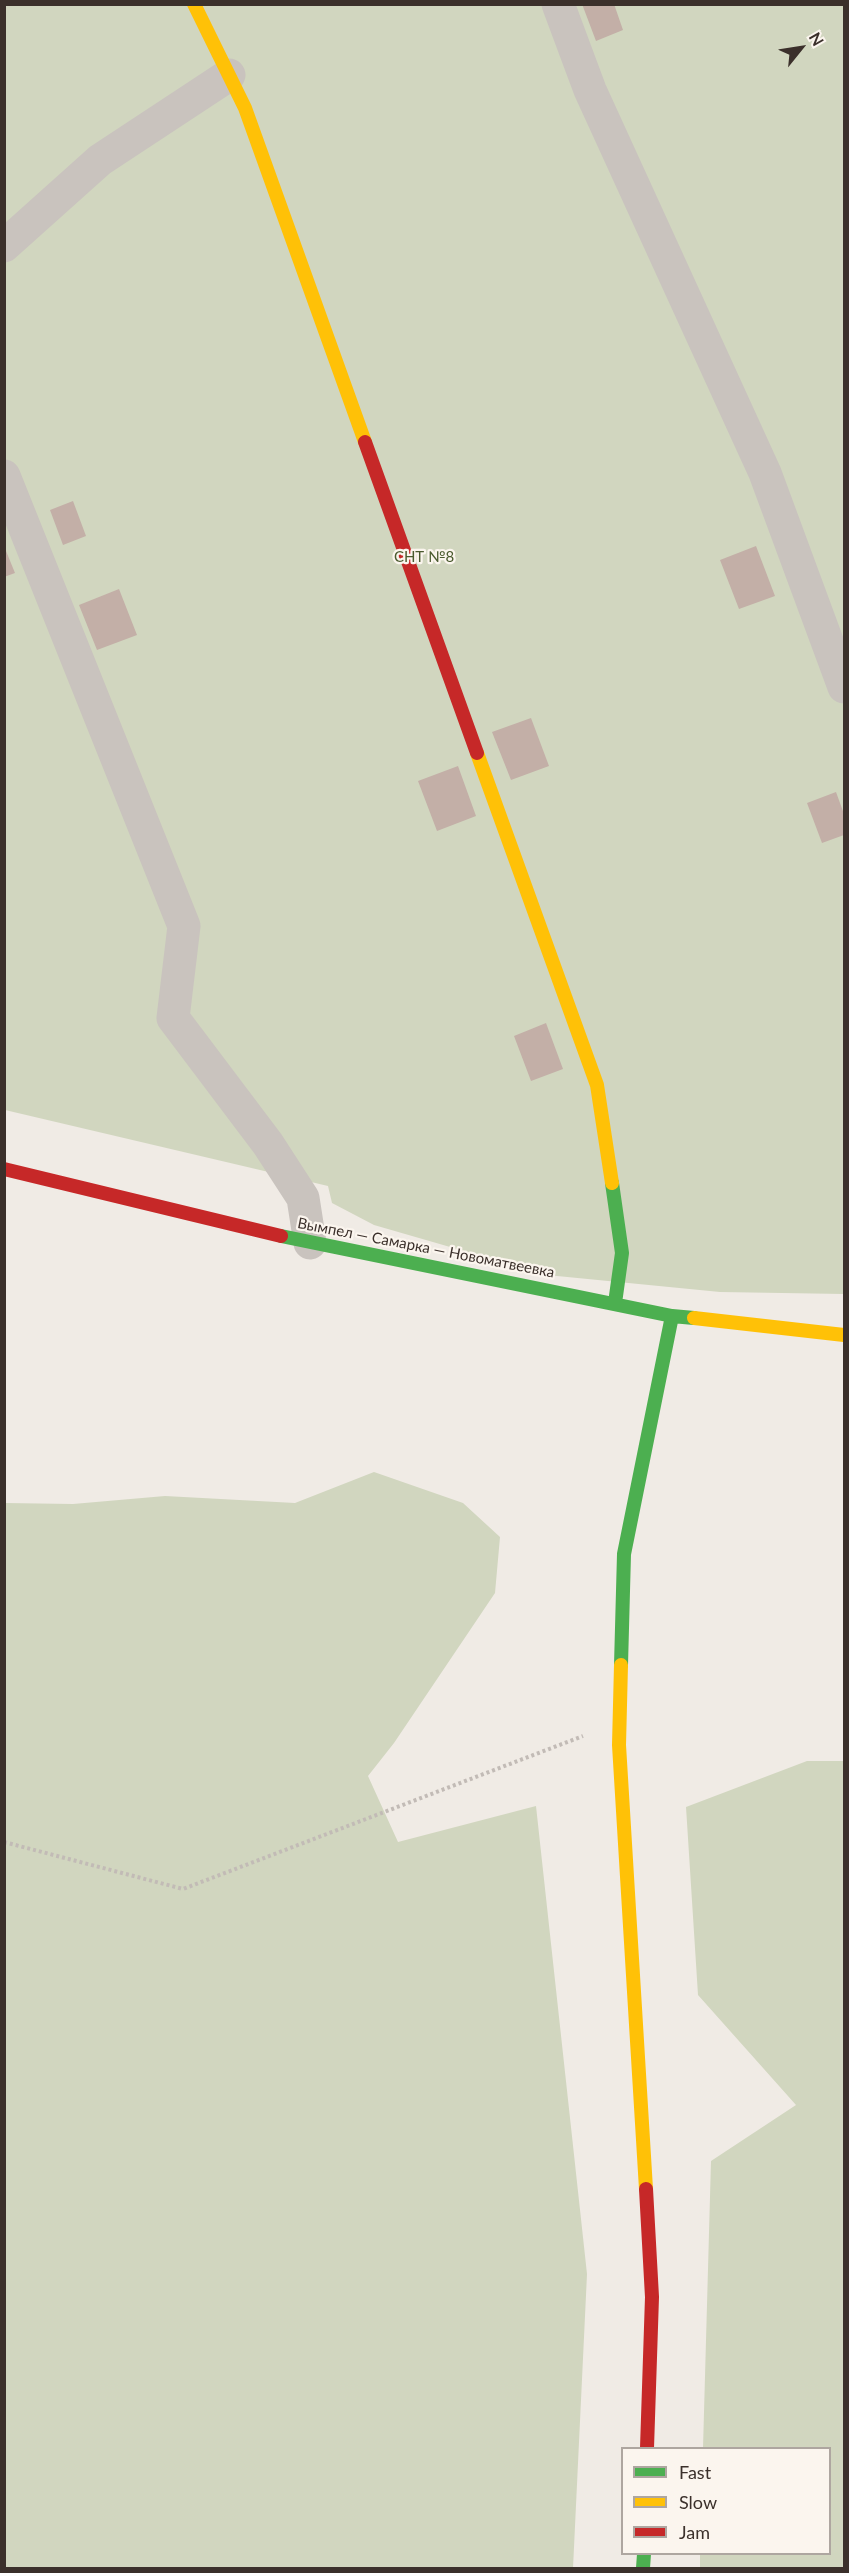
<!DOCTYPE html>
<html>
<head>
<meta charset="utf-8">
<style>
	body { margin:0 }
	#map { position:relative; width:849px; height:2573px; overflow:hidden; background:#f0ebe5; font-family:Lato,sans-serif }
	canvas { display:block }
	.frame { position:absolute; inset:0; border:6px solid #3b302b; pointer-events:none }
	.legend { position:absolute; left:621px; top:2447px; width:210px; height:108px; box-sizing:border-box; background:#fbf5ee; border:2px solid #aea6a0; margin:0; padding:8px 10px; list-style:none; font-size:18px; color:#3b302b }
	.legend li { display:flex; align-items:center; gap:12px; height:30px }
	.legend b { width:30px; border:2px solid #aea6a0 }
	.north { position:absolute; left:771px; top:18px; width:60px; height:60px; -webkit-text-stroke:4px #fbf5ee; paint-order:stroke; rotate:60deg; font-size:16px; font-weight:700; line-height:24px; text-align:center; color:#3b302b }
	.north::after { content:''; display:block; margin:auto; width:21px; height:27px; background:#3b302b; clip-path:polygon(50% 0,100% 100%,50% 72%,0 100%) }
</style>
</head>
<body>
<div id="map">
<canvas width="849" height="2573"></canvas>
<div class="frame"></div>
<ul class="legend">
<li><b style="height:8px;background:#4caf50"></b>Fast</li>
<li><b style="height:8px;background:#ffc107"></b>Slow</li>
<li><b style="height:8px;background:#c62828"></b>Jam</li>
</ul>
<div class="north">N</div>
</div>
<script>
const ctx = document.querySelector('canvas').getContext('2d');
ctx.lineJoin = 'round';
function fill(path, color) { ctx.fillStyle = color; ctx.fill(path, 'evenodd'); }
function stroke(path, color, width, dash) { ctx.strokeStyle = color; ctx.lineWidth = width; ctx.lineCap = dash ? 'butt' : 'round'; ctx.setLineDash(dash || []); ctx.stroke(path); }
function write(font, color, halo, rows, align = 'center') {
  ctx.font = font + ' Lato,sans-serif'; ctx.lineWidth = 4.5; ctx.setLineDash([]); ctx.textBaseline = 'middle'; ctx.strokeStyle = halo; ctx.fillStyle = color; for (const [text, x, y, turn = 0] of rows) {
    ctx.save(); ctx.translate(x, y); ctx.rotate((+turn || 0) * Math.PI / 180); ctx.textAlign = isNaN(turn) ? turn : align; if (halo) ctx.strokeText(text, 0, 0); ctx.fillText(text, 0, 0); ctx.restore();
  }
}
const green = new Path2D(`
	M 5,5 L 844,5 L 844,1294 L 720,1292 L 547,1275 L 374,1225 L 332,1203 L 328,1186 L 5,1110 Z
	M 374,1472 L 463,1503 L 500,1537 L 495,1593 L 394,1743 L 368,1776 L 398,1842 L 536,1806 L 587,2274 L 573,2568 L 5,2568 L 5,1503 L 73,1504 L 165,1496 L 295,1503 Z
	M 807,1761 L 844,1761 L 844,2568 L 700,2568 L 700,2554 L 830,2554 L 830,2448 L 703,2448 L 711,2161 L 796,2105 L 698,1995 L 686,1807 Z`);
const building = new Path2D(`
	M 582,4 L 614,4 L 623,30 L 596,41 Z
	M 73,501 L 86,536 L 63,545 L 50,510 Z
	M 4,546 L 15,573 L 4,577 Z
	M 756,546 L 775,596 L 739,609 L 720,560 Z
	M 119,589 L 137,635 L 97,650 L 79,605 Z
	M 531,718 L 549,766 L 511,780 L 492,732 Z
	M 458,766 L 476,816 L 437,831 L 418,781 Z
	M 836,792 L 844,814 L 844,835 L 822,843 L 807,803 Z
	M 546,1023 L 563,1069 L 531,1081 L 514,1036 Z`);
const path = new Path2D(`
	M 4,1842 L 183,1889 L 583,1736`);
const street = new Path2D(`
	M 558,4 L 590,90 L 765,473 L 844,687
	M 4,246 L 100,160 L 229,75
	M 4,476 L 184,926 L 173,1018 L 268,1144 L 303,1198 L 310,1243`);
const fast = new Path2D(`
	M 612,1183 L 622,1253 L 615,1303
	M 281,1236 L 672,1316 L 694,1318
	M 621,1665 L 624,1554 L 672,1316
	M 643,2568 L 644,2554`);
const slow = new Path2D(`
	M 194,4 L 245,108 L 365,442
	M 477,753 L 597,1085 L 612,1183
	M 694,1318 L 844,1335
	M 621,1665 L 619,1745 L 646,2189`);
const jam = new Path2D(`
	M 365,442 L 477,753
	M 4,1169 L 281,1236
	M 646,2189 L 652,2297 L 647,2448`);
const parkNames = [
	["СНТ №8",424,557]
];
const streetNames = [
	["Вымпел — Самарка — Новоматвеевка",426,1248,11]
];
fill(green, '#d1d6bf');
fill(building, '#c3afa7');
stroke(path, '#c2bbb6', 4, [3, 3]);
stroke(street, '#c9c3be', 33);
stroke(fast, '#4caf50', 14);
stroke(slow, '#ffc107', 14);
stroke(jam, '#c62828', 14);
write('15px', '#4a5a2e', '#fbf5ee', parkNames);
write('15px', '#3b302b', '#fbf5ee', streetNames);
</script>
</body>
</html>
